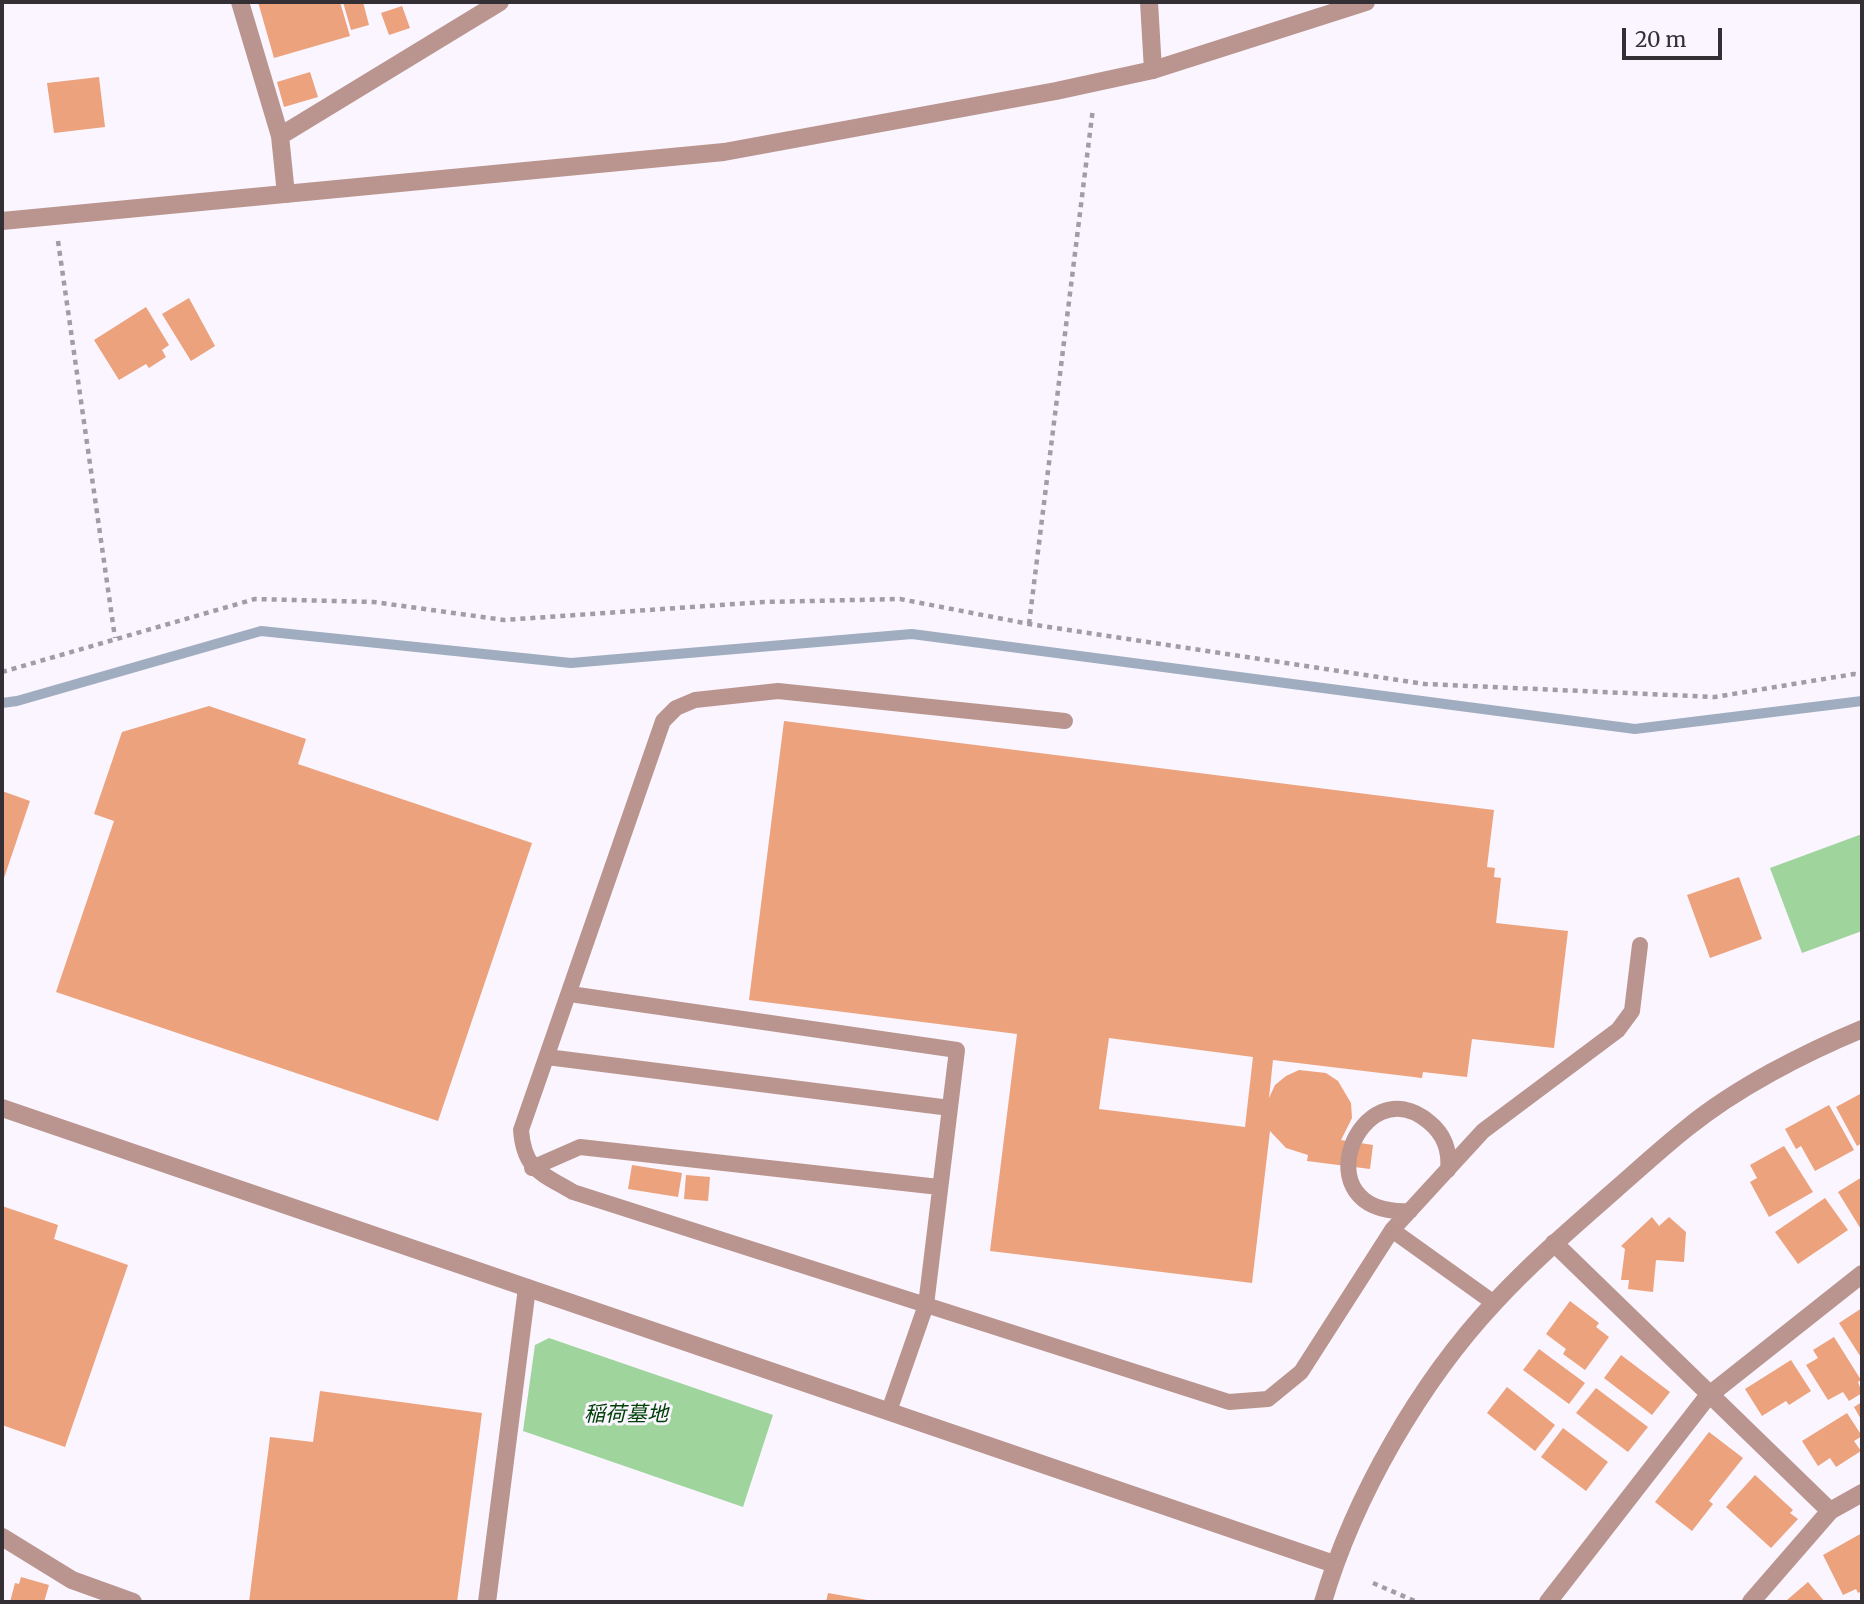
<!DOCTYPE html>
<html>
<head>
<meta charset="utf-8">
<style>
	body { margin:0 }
	#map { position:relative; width:1864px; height:1604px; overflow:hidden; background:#faf5fe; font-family:Merriweather,serif }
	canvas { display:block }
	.frame { position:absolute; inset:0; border:4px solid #332f35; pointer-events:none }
	.scale { position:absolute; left:1622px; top:28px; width:100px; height:32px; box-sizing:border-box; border:4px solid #332f35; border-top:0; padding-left:9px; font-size:21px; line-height:24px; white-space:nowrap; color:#332f35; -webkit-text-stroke:5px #faf5fe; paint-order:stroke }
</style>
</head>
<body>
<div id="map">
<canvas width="1864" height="1604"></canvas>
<div class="frame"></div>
<div class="scale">20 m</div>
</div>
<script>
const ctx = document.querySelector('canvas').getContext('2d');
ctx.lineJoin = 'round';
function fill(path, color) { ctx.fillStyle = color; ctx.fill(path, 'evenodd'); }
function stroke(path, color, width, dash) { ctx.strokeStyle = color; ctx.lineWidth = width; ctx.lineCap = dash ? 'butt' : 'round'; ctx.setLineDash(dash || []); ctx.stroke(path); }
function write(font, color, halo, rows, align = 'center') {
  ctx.font = font + ' Merriweather,"Noto Sans JP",serif'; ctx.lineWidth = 6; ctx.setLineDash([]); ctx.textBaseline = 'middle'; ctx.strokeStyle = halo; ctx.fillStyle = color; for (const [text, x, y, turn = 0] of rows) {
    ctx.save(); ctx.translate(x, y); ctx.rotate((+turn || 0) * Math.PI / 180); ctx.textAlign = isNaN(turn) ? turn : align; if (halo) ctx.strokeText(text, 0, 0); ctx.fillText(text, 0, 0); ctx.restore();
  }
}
const green = new Path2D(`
	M 1862,834 L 1862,931 L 1802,953 L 1770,868 Z
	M 549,1338 L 773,1415 L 743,1507 L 523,1431 L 535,1345 Z`);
const stream = new Path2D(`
	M 2,703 L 17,701 L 261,631 L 571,663 L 912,634 L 1635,729 L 1862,701`);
const building = new Path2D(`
	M 258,2 L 340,2 L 350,36 L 274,58 Z
	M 343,2 L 363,2 L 369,25 L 351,30 Z
	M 402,6 L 410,28 L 389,35 L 381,13 Z
	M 310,72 L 318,97 L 284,107 L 277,82 Z
	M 99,77 L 105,127 L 54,133 L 47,83 Z
	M 189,298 L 215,346 L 191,361 L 162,314 Z
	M 146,307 L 169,345 L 162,350 L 166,357 L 149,368 L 146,364 L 119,380 L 94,340 Z
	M 209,706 L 306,739 L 298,764 L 532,843 L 438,1121 L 56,992 L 114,821 L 94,814 L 122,732 Z
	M 784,721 L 1494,810 L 1487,867 L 1495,868 L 1494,877 L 1501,878 L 1496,923 L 1568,931 L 1554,1048 L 1472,1039 L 1467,1077 L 1423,1072 L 1422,1078 L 1273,1060 L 1269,1098 L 1275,1085 L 1286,1076 L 1299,1070 L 1326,1073 L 1338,1081 L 1351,1103 L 1352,1118 L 1341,1140 L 1373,1145 L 1370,1169 L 1307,1161 L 1308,1155 L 1286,1148 L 1270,1131 L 1252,1283 L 990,1251 L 1017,1034 L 749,1000 ZM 1109,1038 L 1253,1057 L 1245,1127 L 1099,1109 Z
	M 2,791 L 30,801 L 2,884 Z
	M 1739,877 L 1762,939 L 1710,958 L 1687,895 Z
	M 1862,1093 L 1862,1143 L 1857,1146 L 1836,1107 Z
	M 1829,1105 L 1854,1150 L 1815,1171 L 1801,1146 L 1796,1149 L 1785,1129 Z
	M 1784,1146 L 1813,1192 L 1769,1217 L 1750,1182 L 1757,1178 L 1750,1165 Z
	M 632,1165 L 682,1173 L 678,1197 L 628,1189 Z
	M 686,1175 L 710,1177 L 708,1201 L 684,1199 Z
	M 1862,1177 L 1862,1231 L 1838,1192 Z
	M 1825,1198 L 1848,1230 L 1798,1264 L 1775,1232 Z
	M 2,1206 L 58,1225 L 54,1239 L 128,1265 L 65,1447 L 2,1425 Z
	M 1652,1217 L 1659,1226 L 1669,1217 L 1686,1232 L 1684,1262 L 1656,1260 L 1653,1292 L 1628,1289 L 1629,1280 L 1621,1280 L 1625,1249 L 1621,1246 Z
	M 1570,1301 L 1599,1323 L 1596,1327 L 1609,1337 L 1585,1370 L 1563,1354 L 1566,1349 L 1546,1334 Z
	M 1862,1308 L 1862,1359 L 1839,1323 Z
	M 1834,1337 L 1861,1380 L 1858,1382 L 1862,1393 L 1849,1401 L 1843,1392 L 1828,1400 L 1806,1365 L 1818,1358 L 1813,1350 Z
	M 1539,1349 L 1585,1383 L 1569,1404 L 1523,1370 Z
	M 1621,1355 L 1670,1392 L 1652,1415 L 1604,1378 Z
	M 1791,1360 L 1811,1391 L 1789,1405 L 1786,1401 L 1762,1416 L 1745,1389 Z
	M 1507,1387 L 1555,1425 L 1535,1451 L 1487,1413 Z
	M 1596,1388 L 1648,1427 L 1628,1452 L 1576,1413 Z
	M 320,1391 L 482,1413 L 457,1602 L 249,1602 L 270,1437 L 313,1442 Z
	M 1862,1402 L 1862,1421 L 1854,1407 Z
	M 1847,1413 L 1862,1436 L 1854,1441 L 1861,1451 L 1836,1467 L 1830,1458 L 1818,1466 L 1802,1441 Z
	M 1563,1428 L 1608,1462 L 1586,1491 L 1541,1457 Z
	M 1709,1432 L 1743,1458 L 1709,1501 L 1713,1504 L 1692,1531 L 1655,1502 Z
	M 1755,1475 L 1793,1510 L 1790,1513 L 1798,1519 L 1771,1548 L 1726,1507 Z
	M 1862,1533 L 1862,1591 L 1858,1593 L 1856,1589 L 1843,1595 L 1823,1555 Z
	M 21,1577 L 49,1585 L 44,1602 L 10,1602 L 15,1583 L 19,1584 Z
	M 1808,1582 L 1825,1602 L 1789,1602 L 1787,1600 Z
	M 828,1593 L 873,1601 L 873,1602 L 826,1602 Z`);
const path = new Path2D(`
	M 58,241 L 115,638
	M 1029,624 L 1093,108
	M 2,672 L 255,599 L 374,602 L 504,620 L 764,602 L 900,599 L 1029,624 L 1425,684 L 1715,697 L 1854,674 L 1862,675
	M 1373,1583 L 1417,1602`);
const service = new Path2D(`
	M 1065,721 L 778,691 L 695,700 L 676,708 L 663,721 L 521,1130 C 524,1170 541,1173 573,1192 L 1229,1402 L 1268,1399 L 1301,1372 L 1392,1230 L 1483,1131 L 1618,1030 L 1632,1011 L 1640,945
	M 570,994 L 957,1050 L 926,1305 L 889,1411
	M 547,1057 L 950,1108
	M 532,1168 L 580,1147 L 939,1187
	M 1410,1211 C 1297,1216 1361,1064 1429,1122 C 1444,1134 1450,1151 1448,1170
	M 1392,1230 L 1494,1303`);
const minor = new Path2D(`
	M 240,2 L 280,136 L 286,194
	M 1149,2 L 1153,70
	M 280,136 L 500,2
	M 1554,1243 L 1830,1511
	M 2,1537 L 72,1580 L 133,1602
	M 487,1602 L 527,1288
	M 1548,1602 L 1708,1396 L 1862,1274
	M 1751,1602 L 1830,1511 L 1862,1493`);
const tertiary = new Path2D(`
	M 2,221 L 724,152 L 1056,91 L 1153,70 L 1366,2
	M 2,1108 L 1334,1564
	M 1323,1602 C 1354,1497 1420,1382 1495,1302 C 1533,1261 1574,1226 1615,1190 C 1639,1169 1663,1147 1687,1128 C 1736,1088 1804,1053 1862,1029`);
const parkNames = [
	["稲荷墓地",626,1415]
];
fill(green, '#9fd49d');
stroke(stream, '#a0acc0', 10);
fill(building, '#eca27c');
stroke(path, '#a19da5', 4.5, [5, 5]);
stroke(service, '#ba958f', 16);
stroke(minor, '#ba958f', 18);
stroke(tertiary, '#ba958f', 18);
write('italic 21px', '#014107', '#faf5fe', parkNames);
</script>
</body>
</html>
